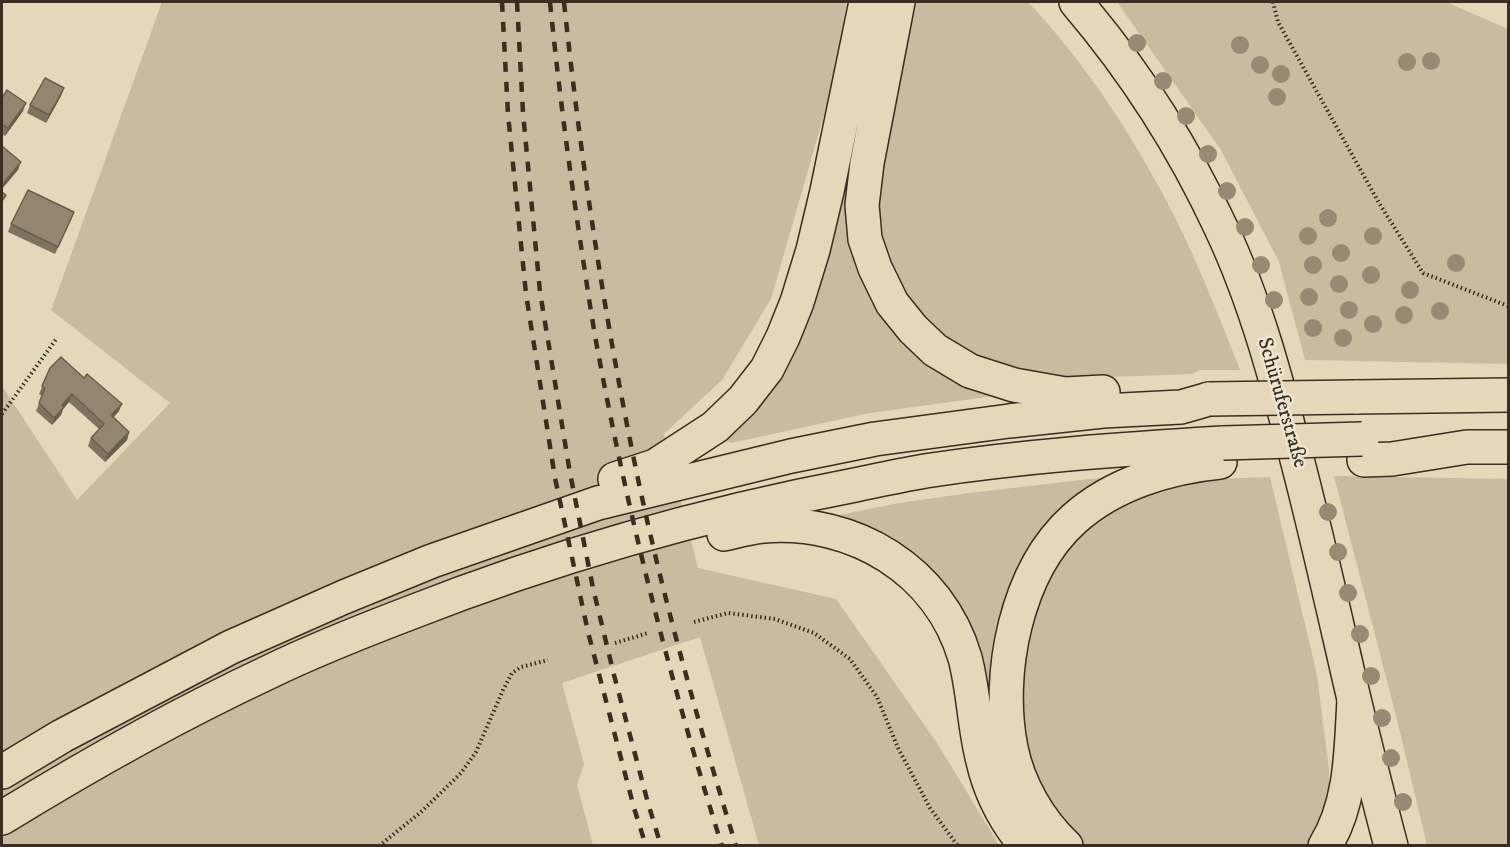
<!DOCTYPE html>
<html>
<head>
<meta charset="utf-8">
<style>
	body { margin:0 }
	#map { position:relative; width:1510px; height:847px; overflow:hidden; background:#e5d8ba; font-family:"IM FELL DW Pica",serif }
	canvas { display:block }
	.frame { position:absolute; inset:0; border:3px solid #392e21; pointer-events:none }
</style>
</head>
<body>
<div id="map">
<canvas width="1510" height="847"></canvas>
<div class="frame"></div>
</div>
<script>
const ctx = document.querySelector('canvas').getContext('2d');
ctx.lineJoin = 'round';
function fill(path, color) { ctx.fillStyle = color; ctx.fill(path, 'evenodd'); }
function stroke(path, color, width, dash) { ctx.strokeStyle = color; ctx.lineWidth = width; ctx.lineCap = dash ? 'butt' : 'round'; ctx.setLineDash(dash || []); ctx.stroke(path); }
function write(font, color, halo, rows, align = 'center') {
  ctx.font = font + ' "IM FELL DW Pica",serif'; ctx.lineWidth = 5; ctx.setLineDash([]); ctx.textBaseline = 'middle'; ctx.strokeStyle = halo; ctx.fillStyle = color; for (const [text, x, y, turn = 0] of rows) {
    ctx.save(); ctx.translate(x, y); ctx.rotate((+turn || 0) * Math.PI / 180); ctx.textAlign = isNaN(turn) ? turn : align; if (halo) ctx.strokeText(text, 0, 0); ctx.fillText(text, 0, 0); ctx.restore();
  }
}
const green = new Path2D(`
	M 162,2 L 847,2 L 832,87 L 771,299 L 722,380 L 664,434 L 698,568 L 836,599 L 939,746 L 999,845 L 759,845 L 700,637 L 562,683 L 584,764 L 577,785 L 593,845 L 2,845 L 2,386 L 77,500 L 170,403 L 51,310 Z
	M 914,2 L 1028,2 C 1079,56 1123,121 1159,187 C 1191,245 1216,308 1240,370 L 1200,370 L 1192,374 L 1056,379 L 999,365 L 966,351 L 934,329 L 909,302 L 890,270 L 881,236 L 879,204 L 882,164 Z
	M 1117,2 L 1446,2 L 1508,29 L 1508,364 L 1305,360 L 1279,262 L 1221,150 Z
	M 854,134 L 848,180 L 848,210 L 954,381 L 994,396 L 870,413 L 731,443 L 726,440 L 728,435 Z
	M 1116,476 L 1086,492 L 992,714 L 985,675 L 978,646 L 961,610 L 829,517 L 899,503 L 969,493 Z
	M 1334,476 L 1508,479 L 1508,845 L 1427,845 L 1397,720 Z
	M 1270,477 L 1317,675 L 1329,770 L 1329,795 L 1313,846 L 1082,846 L 1038,794 L 1019,724 L 1025,639 L 1052,569 L 1092,518 L 1171,481 Z`);
const path = new Path2D(`
	M 1273,2 L 1278,22 L 1379,203 L 1423,273 L 1508,306
	M 2,414 L 57,338
	M 694,622 L 728,613 L 775,619 L 814,633 L 850,659 L 877,697 L 898,748 L 930,808 L 958,846
	M 615,643 L 648,633
	M 379,846 L 421,812 L 461,773 L 476,752 L 503,690 L 512,673 L 521,667 L 548,660`);
const major = new Path2D(`
	M 1076,2 C 1134,70 1183,146 1221,228 C 1257,304 1278,386 1299,467 C 1319,544 1336,622 1354,699 C 1366,748 1378,797 1391,846`);
const highway = new Path2D(`
	M 898,2 L 867,163 L 862,205 L 865,239 L 875,268 L 892,303 L 913,329 L 935,350 L 970,371 L 1014,385 L 1065,394 L 1103,392
	M 1355,397 L 1508,395
	M 1364,460 L 1392,459 L 1467,447 L 1508,447
	M 615,479 L 655,466 L 715,427 L 743,400 L 767,369 L 783,337 L 797,302 L 813,250 L 827,191 L 866,2
	M 724,534 C 737,531 751,527 764,526 C 854,519 939,570 965,658 C 974,692 974,727 983,761 C 990,792 1006,822 1026,846
	M 2,772 L 62,736 L 231,647 L 344,597 L 432,561 L 598,503 L 791,456 L 875,439 L 1009,421 L 1103,411 L 1181,407 L 1209,399
	M 2,818 C 88,765 177,715 269,672 C 314,650 360,632 407,614 C 552,557 702,514 855,485 C 879,480 902,475 925,471 C 1024,456 1123,449 1223,443
	M 1066,846 C 1039,821 1018,784 1011,748 C 996,674 1016,571 1074,519 C 1113,484 1168,467 1220,462
	M 1325,846 C 1352,803 1351,749 1354,700`);
const rail = new Path2D(`
	M 502,2 L 508,114 L 526,294 L 555,478 L 588,632 L 634,808 L 646,846
	M 517,2 L 523,113 L 540,292 L 570,473 L 593,588 L 614,675 L 648,803 L 661,846
	M 550,2 C 559,92 571,182 585,272 C 589,299 593,326 598,352 C 629,519 671,684 722,846
	M 564,2 C 580,153 602,301 632,450 C 659,584 696,716 736,846`);
const highwayBridge = new Path2D(`
	M 1209,399 L 1355,397
	M 1223,443 L 1362,439`);
const trees = [
	[1137,43],
	[1240,45],
	[1431,61],
	[1407,62],
	[1260,65],
	[1281,74],
	[1163,81],
	[1277,97],
	[1186,116],
	[1208,154],
	[1227,191],
	[1328,218],
	[1245,227],
	[1308,236],
	[1373,236],
	[1341,253],
	[1456,263],
	[1261,265],
	[1313,265],
	[1371,275],
	[1339,284],
	[1410,290],
	[1309,297],
	[1274,300],
	[1349,310],
	[1440,311],
	[1404,315],
	[1373,324],
	[1313,328],
	[1343,338],
	[1328,512],
	[1338,552],
	[1348,593],
	[1360,634],
	[1371,676],
	[1382,718],
	[1391,758],
	[1403,802]
];
const wall = new Path2D(`
	M 64,88 L 61,96 L 46,123 L 27,113 L 30,105 Z
	M 2,98 L 23,111 L 5,136 L 2,134 Z
	M 74,212 L 55,254 L 8,232 L 11,224 Z
	M 50,368 L 119,411 L 114,417 L 129,432 L 127,440 L 105,462 L 88,446 L 91,438 L 99,429 L 69,402 L 63,409 L 61,415 L 52,425 L 36,411 L 42,396 L 39,394 Z`);
const shadedWall = new Path2D(`
	M 64,88 L 61,96 L 46,123 L 49,115 Z
	M 26,103 L 23,111 L 5,136 L 8,128 Z
	M 21,162 L 18,170 L 2,189 L 2,185 Z
	M 74,212 L 71,220 L 55,254 L 58,247 Z
	M 72,394 L 69,402 L 63,409 L 61,415 L 52,425 L 54,418 L 62,405 Z
	M 122,404 L 119,411 L 108,423 L 111,415 Z
	M 129,432 L 127,440 L 105,462 L 108,454 Z`);
const building = new Path2D(`
	M 45,78 L 64,88 L 49,115 L 30,105 Z
	M 7,90 L 26,103 L 8,128 L 2,124 L 2,98 Z
	M 2,146 L 21,162 L 2,185 Z
	M 28,190 L 74,212 L 58,247 L 11,224 Z
	M 2,192 L 6,195 L 2,201 Z
	M 61,357 L 84,378 L 87,374 L 122,404 L 111,415 L 129,432 L 108,454 L 91,438 L 104,424 L 72,394 L 62,405 L 64,407 L 54,418 L 39,403 L 45,388 L 42,386 L 50,368 Z`);
const streetNames = [
	["Schüruferstraße",1281,403,74]
];
fill(green, '#c8bba0');
stroke(major, '#392e21', 36);
stroke(highway, '#392e21', 36);
stroke(path, '#392e21', 4, [1.5, 3]);
stroke(major, '#e5d8ba', 33);
stroke(highway, '#e5d8ba', 33);
stroke(rail, '#392e21', 4.5, [10, 10]);
stroke(highwayBridge, '#392e21', 36, []);
stroke(highwayBridge, '#e5d8ba', 33);
ctx.fillStyle = '#968a74';
for (const [x, y] of trees) { ctx.beginPath(); ctx.arc(x, y, 9, 0, 2 * Math.PI); ctx.fill(); }
fill(wall, '#7e7361');
fill(shadedWall, '#665e4f');
fill(building, '#928671');
stroke(building, '#665e4f', 1.5);
write('21px', '#392e21', '#eee6d2', streetNames);
</script>
</body>
</html>
